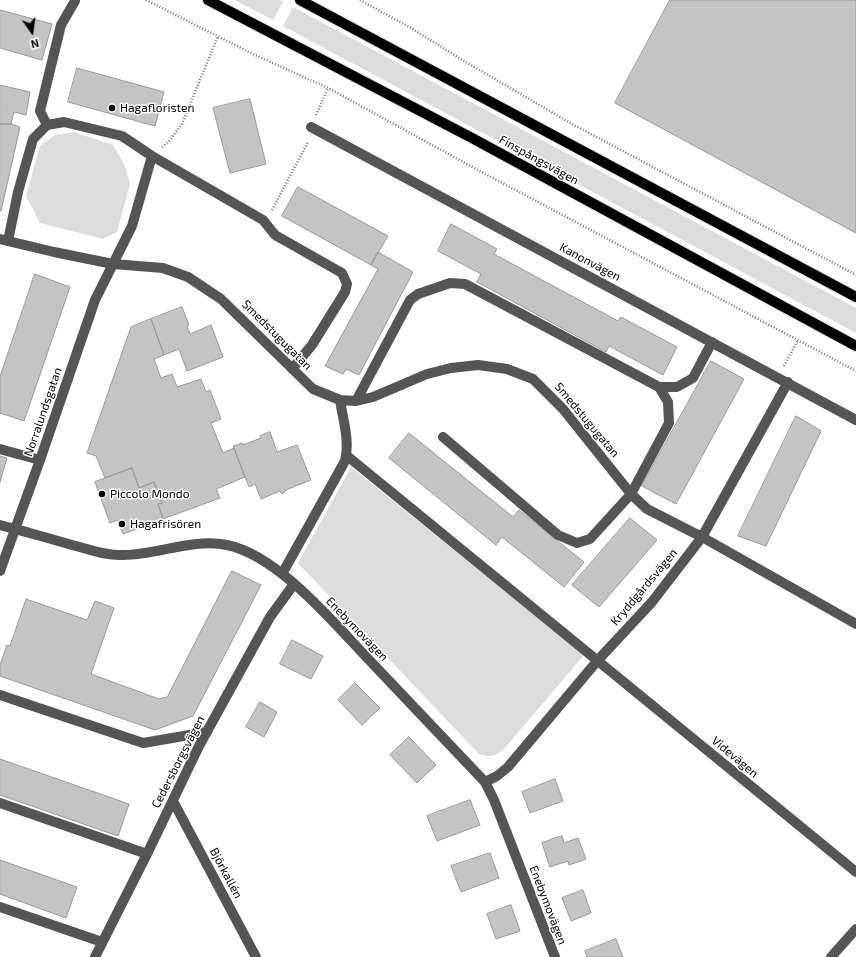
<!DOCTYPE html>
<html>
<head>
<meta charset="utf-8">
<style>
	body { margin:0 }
	#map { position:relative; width:856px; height:957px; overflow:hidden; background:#fff; font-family:"Exo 2",sans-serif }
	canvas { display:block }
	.north { position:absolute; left:12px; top:12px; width:40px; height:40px; -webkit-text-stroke:3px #fff; paint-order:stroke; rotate:166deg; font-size:11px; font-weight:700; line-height:16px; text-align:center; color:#000 }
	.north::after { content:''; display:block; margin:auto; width:14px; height:18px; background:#000; clip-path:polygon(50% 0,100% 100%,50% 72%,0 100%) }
</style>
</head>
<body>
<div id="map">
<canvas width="856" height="957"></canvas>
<div class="north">N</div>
</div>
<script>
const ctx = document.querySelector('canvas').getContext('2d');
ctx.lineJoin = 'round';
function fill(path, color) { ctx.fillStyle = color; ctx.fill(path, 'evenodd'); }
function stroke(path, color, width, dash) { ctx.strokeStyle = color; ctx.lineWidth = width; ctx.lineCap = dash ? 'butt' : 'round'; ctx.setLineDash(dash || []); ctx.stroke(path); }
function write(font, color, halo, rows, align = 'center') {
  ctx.font = font + ' "Exo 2",sans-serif'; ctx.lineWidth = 3; ctx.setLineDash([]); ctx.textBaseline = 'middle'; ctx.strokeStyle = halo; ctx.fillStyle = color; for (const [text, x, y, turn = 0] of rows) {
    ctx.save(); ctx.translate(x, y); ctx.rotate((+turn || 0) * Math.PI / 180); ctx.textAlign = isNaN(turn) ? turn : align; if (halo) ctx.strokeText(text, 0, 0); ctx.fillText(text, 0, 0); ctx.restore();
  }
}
const green = new Path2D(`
	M 235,0 L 280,0 L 283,2 L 273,20 Z
	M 293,7 L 856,308 L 856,333 L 283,26 Z
	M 74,132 L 113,145 L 125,166 L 130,184 L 117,232 L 103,239 L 40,223 L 26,196 L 40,146 L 55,135 Z
	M 351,467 L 584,655 L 504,749 C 495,756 490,758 479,754 L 298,563 Z`);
const building = new Path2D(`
	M 670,0 L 856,0 L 856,233 L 615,103 Z
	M 0,10 L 52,24 L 42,60 L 0,48 Z
	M 77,68 L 164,92 L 155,126 L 68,102 Z
	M 0,85 L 30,92 L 26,115 L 14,112 L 11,124 L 0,124 Z
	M 250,99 L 266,164 L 230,173 L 213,108 Z
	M 0,124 L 11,124 L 20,127 L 1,211 L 0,211 Z
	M 298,187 L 388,236 L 371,265 L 282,216 Z
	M 451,224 L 497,249 L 494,254 L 618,321 L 621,317 L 677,347 L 663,375 L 609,346 L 606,352 L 477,282 L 481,274 L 438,251 Z
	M 378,252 L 413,272 L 359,375 L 346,369 L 343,374 L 325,366 L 378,269 L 371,265 Z
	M 35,274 L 70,287 L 24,421 L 0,413 L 0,377 Z
	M 182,307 L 189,325 L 187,326 L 190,334 L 211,325 L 223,357 L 187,371 L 179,349 L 164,355 L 151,319 Z
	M 151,319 L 164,355 L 154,359 L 161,378 L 172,374 L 177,387 L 201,379 L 206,392 L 210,390 L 221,419 L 211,423 L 223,453 L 234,448 L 245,477 L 216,489 L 220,498 L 163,519 L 158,504 L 162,503 L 154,482 L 139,488 L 132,468 L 105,478 L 96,456 L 87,453 L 131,327 Z
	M 711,361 L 744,379 L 676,504 L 642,486 Z
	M 796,416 L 821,431 L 766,546 L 738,536 Z
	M 270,432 L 277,452 L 297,445 L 311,480 L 288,489 L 282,494 L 280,491 L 261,499 L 255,484 L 249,487 L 233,446 L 243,443 L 243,445 L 261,438 L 260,436 Z
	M 409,433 L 513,517 L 519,510 L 584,562 L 564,587 L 502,537 L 496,545 L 389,458 Z
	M 0,456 L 7,458 L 0,482 Z
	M 132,468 L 139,488 L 154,482 L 162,503 L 158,504 L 163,519 L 151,524 L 144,529 L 143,527 L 123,534 L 118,520 L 110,523 L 95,482 Z
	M 630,518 L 657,540 L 599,607 L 572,585 Z
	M 232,571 L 261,585 L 193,716 L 155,730 L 0,676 L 0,665 L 7,645 L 10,646 L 26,599 L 87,620 L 95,601 L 114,608 L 91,674 L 159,699 L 167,697 Z
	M 292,640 L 323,656 L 311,679 L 280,664 Z
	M 355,683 L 380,708 L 362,725 L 338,700 Z
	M 260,702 L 277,712 L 264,737 L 246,727 Z
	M 409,737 L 436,765 L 417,783 L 390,755 Z
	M 0,759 L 129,804 L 118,836 L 0,795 Z
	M 555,779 L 563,801 L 530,813 L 522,792 Z
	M 470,800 L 480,825 L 437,841 L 427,816 Z
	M 562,836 L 564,843 L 578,838 L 586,859 L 569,865 L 568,861 L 550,867 L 542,843 Z
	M 490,853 L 499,878 L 461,892 L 451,866 Z
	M 0,860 L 77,887 L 66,918 L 0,894 Z
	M 583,890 L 591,913 L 571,921 L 562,898 Z
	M 511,905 L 520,931 L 496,939 L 487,914 Z
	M 616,939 L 623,957 L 587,957 L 585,951 Z`);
const path = new Path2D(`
	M 146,0 L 253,54 L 328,88 L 476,169 L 856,371
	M 360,0 L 411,28 L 464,61 L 572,124 L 856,275
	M 316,115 L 328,88
	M 162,147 L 169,141 L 182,124 L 218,36
	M 272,210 L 308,142
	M 784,366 L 798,340`);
const minor = new Path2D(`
	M 47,125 L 40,111 L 61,25 L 75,1
	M 311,127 L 856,420
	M 152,156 L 263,220 L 275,235 L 342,273 L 347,284 L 345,292 L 312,345 L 292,369
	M 0,239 L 54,252 L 113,264 L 163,268 L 188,277 L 221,299 L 313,389 L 340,400 L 356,401 L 373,397 L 427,374 L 451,368 L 478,365 L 507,369 L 533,379 L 563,409 L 631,494 L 647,509 L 702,537 L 856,624
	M 659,387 L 677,387 L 693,378 L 712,342
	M 356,401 L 410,300 L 418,294 L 450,283 L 465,284 L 659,387 L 668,402 L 669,423 L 631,494 L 590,539 L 577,543 L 558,535 L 443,437
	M 0,449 L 40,460
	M 346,455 L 856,872
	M 0,525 C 25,531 50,539 76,546 C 91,550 107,556 123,555 C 158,555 192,538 227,545 C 280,556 336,626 373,664 C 410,703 448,743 485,782 L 494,800 L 555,957
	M 0,571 L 40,460 L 95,300 L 132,226 L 152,156 L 122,136 L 64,122 L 47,125 L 33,139 L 18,192 L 8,241
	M 282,574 L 345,461 C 350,441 343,420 340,400
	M 0,695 L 143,743 L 207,732
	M 485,782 L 497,776 L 508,767 L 598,660 L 652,602 L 702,537 L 788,382
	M 173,801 L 256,957
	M 0,803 L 147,854
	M 0,907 L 102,942
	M 95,957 L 147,854 L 199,746 L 270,617 L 294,584
	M 831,957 L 856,929`);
const major = new Path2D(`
	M 208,0 L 472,138 L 856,346
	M 300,0 L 856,297`);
const markers = [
	[112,108,4,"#000"],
	[102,494,4,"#000"],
	[122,524,4,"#000"]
];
const poiNames = [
	["Hagafloristen",120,108],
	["Piccolo Mondo",110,494],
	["Hagafrisören",130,524]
];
const streetNames = [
	["Finspångsvägen",539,160,29],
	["Kanonvägen",590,262,28],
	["Smedstugugatan",277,335,45],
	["Norralundsgatan",43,412,-71],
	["Smedstugugatan",587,420,50],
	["Kryddgårdsvägen",644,587,-50],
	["Enebymovägen",357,629,46],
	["Videvägen",735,757,40],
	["Cedersborgsvägen",178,762,-63],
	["Björkallén",226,873,62],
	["Enebymovägen",548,905,69]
];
fill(green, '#dcdcdc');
fill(building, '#c4c4c4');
stroke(building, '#999', 1);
stroke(major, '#dbdbdb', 12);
stroke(path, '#777', 2.5, [1, 2]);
stroke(minor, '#555', 10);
stroke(major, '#000', 10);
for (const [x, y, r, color] of markers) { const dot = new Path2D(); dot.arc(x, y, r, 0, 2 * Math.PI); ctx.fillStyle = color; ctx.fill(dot); stroke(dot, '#fff', 1.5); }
write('12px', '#000', '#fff', poiNames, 'left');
write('12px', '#000', '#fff', streetNames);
</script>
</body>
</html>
